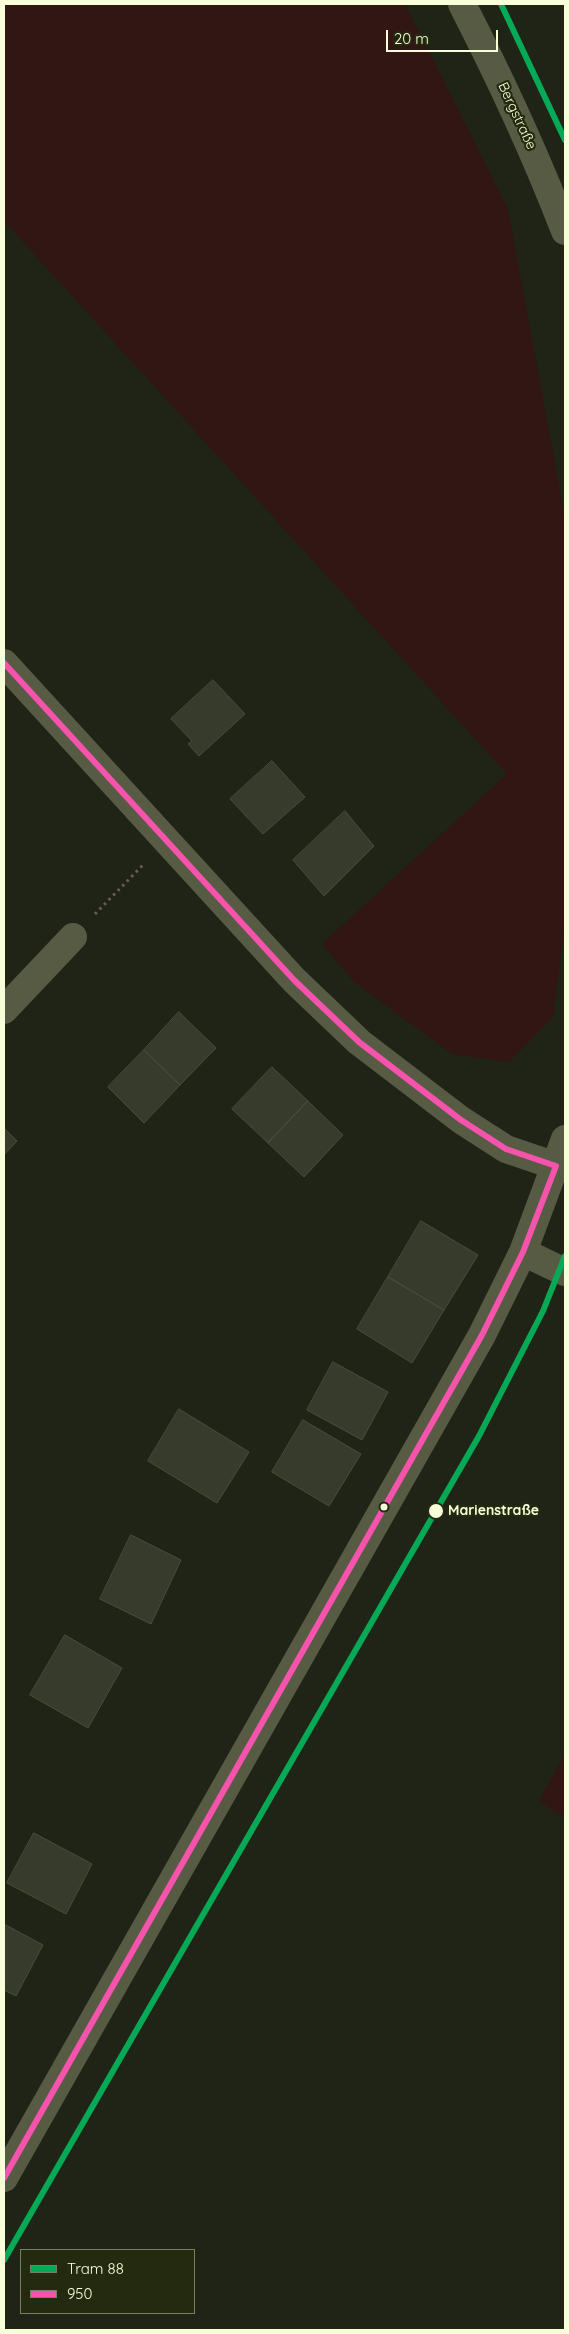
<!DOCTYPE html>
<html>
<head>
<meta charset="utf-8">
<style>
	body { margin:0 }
	#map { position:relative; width:569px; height:2334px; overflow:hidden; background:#202416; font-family:Quicksand,sans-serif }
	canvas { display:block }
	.frame { position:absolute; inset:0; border:5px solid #f8ffd9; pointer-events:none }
	.legend { position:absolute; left:20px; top:2249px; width:175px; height:65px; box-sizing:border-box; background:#242a10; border:1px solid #797f60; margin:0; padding:6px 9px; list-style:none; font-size:15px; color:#f8ffd9 }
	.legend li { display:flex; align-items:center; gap:10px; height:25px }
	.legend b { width:25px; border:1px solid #797f60 }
	.scale { position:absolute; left:386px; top:30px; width:112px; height:22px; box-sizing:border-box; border:2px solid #f8ffd9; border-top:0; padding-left:6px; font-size:15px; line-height:18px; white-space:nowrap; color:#f8ffd9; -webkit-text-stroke:4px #242a10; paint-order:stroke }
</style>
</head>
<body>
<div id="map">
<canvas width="569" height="2334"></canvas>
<div class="frame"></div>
<ul class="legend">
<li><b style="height:6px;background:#06aa56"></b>Tram 88</li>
<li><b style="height:6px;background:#f653ac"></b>950</li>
</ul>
<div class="scale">20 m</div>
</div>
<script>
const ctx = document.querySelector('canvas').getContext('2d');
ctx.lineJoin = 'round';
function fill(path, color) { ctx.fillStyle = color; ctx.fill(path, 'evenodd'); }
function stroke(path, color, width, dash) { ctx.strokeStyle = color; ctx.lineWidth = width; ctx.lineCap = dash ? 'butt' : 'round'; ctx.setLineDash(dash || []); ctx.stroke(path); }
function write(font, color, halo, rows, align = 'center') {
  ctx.font = font + ' Quicksand,sans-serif'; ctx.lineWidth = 4.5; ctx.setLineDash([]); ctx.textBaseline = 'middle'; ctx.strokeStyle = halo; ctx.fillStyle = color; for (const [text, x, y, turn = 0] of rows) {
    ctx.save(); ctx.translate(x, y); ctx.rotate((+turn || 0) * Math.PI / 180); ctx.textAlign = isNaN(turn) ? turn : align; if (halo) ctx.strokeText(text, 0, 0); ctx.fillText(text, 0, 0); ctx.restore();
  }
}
const green = new Path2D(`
	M 4,4 L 405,4 L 508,209 L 565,518 L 565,925 L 553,1017 L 509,1062 L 452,1054 L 353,981 L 322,944 L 507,774 L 4,221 Z
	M 565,1754 L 565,1819 L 539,1801 Z`);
const building = new Path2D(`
	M 213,680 L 245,714 L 199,756 L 188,744 L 192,741 L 171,719 Z
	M 272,761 L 305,797 L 263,834 L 230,799 Z
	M 345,811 L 374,846 L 324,896 L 293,860 Z
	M 179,1012 L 216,1048 L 180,1085 L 144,1050 Z
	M 144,1050 L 180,1085 L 144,1123 L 108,1087 Z
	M 272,1067 L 308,1101 L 268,1143 L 232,1109 Z
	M 308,1101 L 343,1135 L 304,1177 L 268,1143 Z
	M 4,1128 L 17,1141 L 4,1155 Z
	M 421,1221 L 478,1255 L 444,1310 L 388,1277 Z
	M 388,1277 L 444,1310 L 412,1363 L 357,1329 Z
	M 333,1362 L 388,1392 L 362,1440 L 307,1410 Z
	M 179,1409 L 249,1452 L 217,1503 L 148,1461 Z
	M 303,1420 L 361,1454 L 329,1506 L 272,1472 Z
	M 131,1535 L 181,1560 L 151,1624 L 100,1599 Z
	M 65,1635 L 122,1668 L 88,1728 L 30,1695 Z
	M 34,1833 L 92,1864 L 66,1914 L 7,1883 Z
	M 4,1924 L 43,1945 L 16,1996 L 4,1990 Z`);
const path = new Path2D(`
	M 95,914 L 143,865`);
const minor = new Path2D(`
	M 462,4 C 500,78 535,153 565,231
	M 4,663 L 294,980 L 359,1042 L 461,1120 L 506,1149 L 556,1166
	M 4,1010 L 73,937
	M 523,1252 L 565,1272
	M 4,2178 L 482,1335 L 523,1252 L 565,1139`);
const bus1 = new Path2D(`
	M 4,663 L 294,980 L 359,1042 L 461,1120 L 506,1149 L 556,1166
	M 4,2178 L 482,1335 L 523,1252 L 556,1166`);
const tram1 = new Path2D(`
	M 501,4 L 565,140
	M 4,2260 L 479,1436 L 543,1311 L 565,1256`);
const markers = [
	[384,1507,4.5,"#f8ffd9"],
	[436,1511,8,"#f8ffd9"]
];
const streetNames = [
	["Bergstraße",517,116,65]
];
const stopNames = [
	["Marienstraße",448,1511]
];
fill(green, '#311613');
fill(building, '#373b2b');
stroke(building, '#484e38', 1);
stroke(path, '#6c5d4c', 3, [2.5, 4]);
stroke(minor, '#575b43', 28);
stroke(bus1, '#f653ac', 6);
stroke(tram1, '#06aa56', 6);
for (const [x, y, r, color] of markers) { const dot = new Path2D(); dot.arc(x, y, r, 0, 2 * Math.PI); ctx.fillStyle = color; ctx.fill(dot); stroke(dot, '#242a10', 2); }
write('14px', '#f8ffd9', '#242a10', streetNames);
write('bold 14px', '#f8ffd9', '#242a10', stopNames, 'left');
</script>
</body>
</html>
